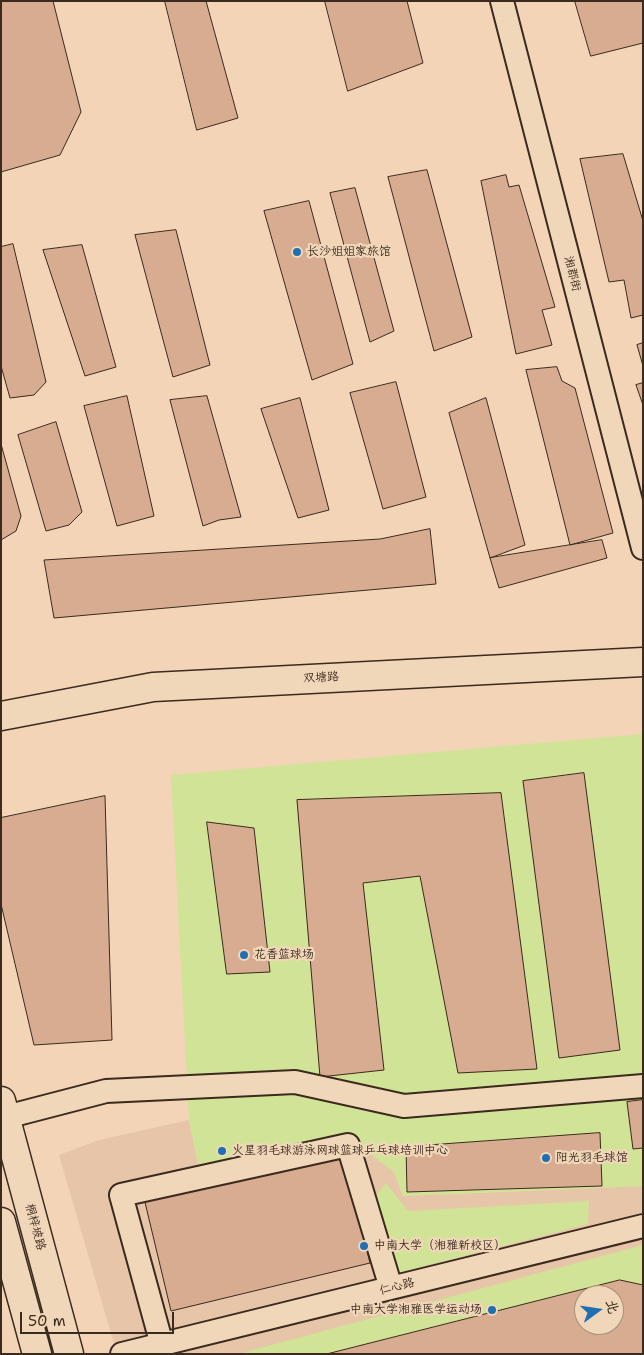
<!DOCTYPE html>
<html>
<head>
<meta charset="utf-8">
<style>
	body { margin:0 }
	#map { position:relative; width:644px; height:1355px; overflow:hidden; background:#f3d4b6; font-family:"Shantell Sans","LXGW WenKai TC",sans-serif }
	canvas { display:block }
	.frame { position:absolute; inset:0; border:2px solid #3b2a1e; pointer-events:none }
	.north { position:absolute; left:574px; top:1285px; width:50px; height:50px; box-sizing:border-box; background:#f1d7b9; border:1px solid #a8927b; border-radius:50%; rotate:76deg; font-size:14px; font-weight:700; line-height:20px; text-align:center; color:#3b2a1e }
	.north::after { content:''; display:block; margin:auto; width:18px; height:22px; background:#1f6fb2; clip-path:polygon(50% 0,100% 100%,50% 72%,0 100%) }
	.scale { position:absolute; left:20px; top:1312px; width:154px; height:22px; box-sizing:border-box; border:2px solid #3b2a1e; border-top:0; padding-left:6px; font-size:15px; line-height:18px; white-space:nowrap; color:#3b2a1e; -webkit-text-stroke:4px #f1d7b9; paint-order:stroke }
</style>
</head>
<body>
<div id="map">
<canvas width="644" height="1355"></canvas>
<div class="frame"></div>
<div class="north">北</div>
<div class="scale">50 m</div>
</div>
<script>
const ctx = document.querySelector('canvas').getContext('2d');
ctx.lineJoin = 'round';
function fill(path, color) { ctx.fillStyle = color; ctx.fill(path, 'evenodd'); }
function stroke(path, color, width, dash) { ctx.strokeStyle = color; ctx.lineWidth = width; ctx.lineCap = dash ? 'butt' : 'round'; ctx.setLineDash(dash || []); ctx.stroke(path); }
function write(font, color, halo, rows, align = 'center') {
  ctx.font = font + ' "Shantell Sans","LXGW WenKai TC",sans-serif'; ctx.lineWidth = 4.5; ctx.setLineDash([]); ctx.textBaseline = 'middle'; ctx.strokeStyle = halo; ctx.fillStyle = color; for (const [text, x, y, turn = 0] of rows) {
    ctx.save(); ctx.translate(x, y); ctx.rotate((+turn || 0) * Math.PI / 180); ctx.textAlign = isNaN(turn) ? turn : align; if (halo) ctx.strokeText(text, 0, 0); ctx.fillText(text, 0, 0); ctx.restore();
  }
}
const built = new Path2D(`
	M 189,1120 L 198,1164 L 349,1138 L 394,1171 L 403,1196 L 643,1186 L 643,1354 L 117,1354 L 59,1155 L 99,1140 ZM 584,1295 L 614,1295 L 614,1325 L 584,1325 Z`);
const green = new Path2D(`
	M 643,734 L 643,1186 L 403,1196 L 393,1171 L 349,1138 L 198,1164 L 189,1120 L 171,775 Z
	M 386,1183 L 408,1211 L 589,1201 L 588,1224 L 398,1273 L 372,1201 Z
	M 643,1245 L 643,1354 L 238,1354 ZM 584,1295 L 614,1295 L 614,1325 L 584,1325 Z`);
const building = new Path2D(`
	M 1,1 L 53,1 L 81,112 L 60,155 L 1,172 Z
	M 165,1 L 206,1 L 238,118 L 197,130 Z
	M 325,1 L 407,1 L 423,63 L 348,91 Z
	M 575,1 L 643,1 L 643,43 L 591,56 Z
	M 623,154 L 643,221 L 643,315 L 631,318 L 624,280 L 609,282 L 580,159 Z
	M 427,170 L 472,337 L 434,351 L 388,177 Z
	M 506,175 L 509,187 L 519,185 L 555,307 L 542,310 L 552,345 L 516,354 L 481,181 Z
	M 355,188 L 394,331 L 370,342 L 330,193 Z
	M 309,201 L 353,364 L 312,380 L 264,211 Z
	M 176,230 L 210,365 L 173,377 L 135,235 Z
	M 13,244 L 46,382 L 34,395 L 10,398 L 1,366 L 1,247 Z
	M 82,245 L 116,367 L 85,376 L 43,250 Z
	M 643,343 L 643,366 L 637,345 Z
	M 557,367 L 562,381 L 575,388 L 613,533 L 570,545 L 526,370 Z
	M 396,382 L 426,497 L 383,509 L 350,393 Z
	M 643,383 L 643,405 L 636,385 Z
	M 127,396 L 154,516 L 117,526 L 84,406 Z
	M 207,396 L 241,517 L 219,520 L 203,526 L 170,400 Z
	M 300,398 L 329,510 L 298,518 L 261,409 Z
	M 486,398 L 525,545 L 490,558 L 449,413 Z
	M 56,422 L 82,512 L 69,525 L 46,531 L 18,435 Z
	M 1,444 L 21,516 L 16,531 L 1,540 Z
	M 430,529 L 436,584 L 54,618 L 44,560 L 380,539 Z
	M 602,540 L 607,558 L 499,588 L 490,558 Z
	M 584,773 L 620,1050 L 559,1058 L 523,781 Z
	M 501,793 L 537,1069 L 458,1073 L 420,876 L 363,883 L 384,1070 L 320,1077 L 297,800 Z
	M 105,796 L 112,1040 L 34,1045 L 1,904 L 1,818 Z
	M 207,822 L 254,828 L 270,972 L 227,974 Z
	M 643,1100 L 643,1148 L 633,1149 L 627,1102 Z
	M 600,1133 L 602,1186 L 407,1192 L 406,1147 Z
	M 343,1149 L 370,1263 L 171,1311 L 143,1194 Z
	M 620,1280 L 643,1285 L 643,1354 L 327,1354 ZM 584,1295 L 614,1295 L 614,1325 L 584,1325 Z`);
const street = new Path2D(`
	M 502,1 L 643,548
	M 6,1117 L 106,1091 L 295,1082 L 404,1106 L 643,1086
	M 162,1345 L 121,1195 L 348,1145 L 391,1288
	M 122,1354 L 643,1226`);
const secondary = new Path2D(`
	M 1,716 L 153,687 L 643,662`);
const primary = new Path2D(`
	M 1,1101 L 69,1354
	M 1,1222 L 37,1354`);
const markers = [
	[297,252,5,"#1f6fb2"],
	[244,955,5,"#1f6fb2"],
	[222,1151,5,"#1f6fb2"],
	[546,1158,5,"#1f6fb2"],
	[364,1246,5,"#1f6fb2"],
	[492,1310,5,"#1f6fb2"]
];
const poiNames = [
	["长沙姐姐家旅馆",307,252],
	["花香篮球场",254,955],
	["火星羽毛球游泳网球篮球乒乓球培训中心",232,1151],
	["阳光羽毛球馆",556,1158],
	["中南大学（湘雅新校区）",374,1246],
	["中南大学湘雅医学运动场",482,1310,"right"]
];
const streetNames = [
	["湘郡街",572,274,76],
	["双塘路",321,678,-3],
	["桐梓坡路",35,1227,75],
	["仁心路",397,1287,-14]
];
fill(built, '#e7c5a8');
fill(green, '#d0e397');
fill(building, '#d7ac90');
stroke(building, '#3b2a1e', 1);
stroke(street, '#3b2a1e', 26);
stroke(secondary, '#3b2a1e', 31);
stroke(primary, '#3b2a1e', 31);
stroke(street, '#f1d7b9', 22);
stroke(secondary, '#f1d7b9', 28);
stroke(primary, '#f1d7b9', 28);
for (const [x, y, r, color] of markers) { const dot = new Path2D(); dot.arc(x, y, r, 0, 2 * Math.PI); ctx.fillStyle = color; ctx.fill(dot); stroke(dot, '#f1d7b9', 2); }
write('12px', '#3b2a1e', '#f1d7b9', poiNames, 'left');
write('12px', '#3b2a1e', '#f1d7b9', streetNames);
</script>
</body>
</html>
